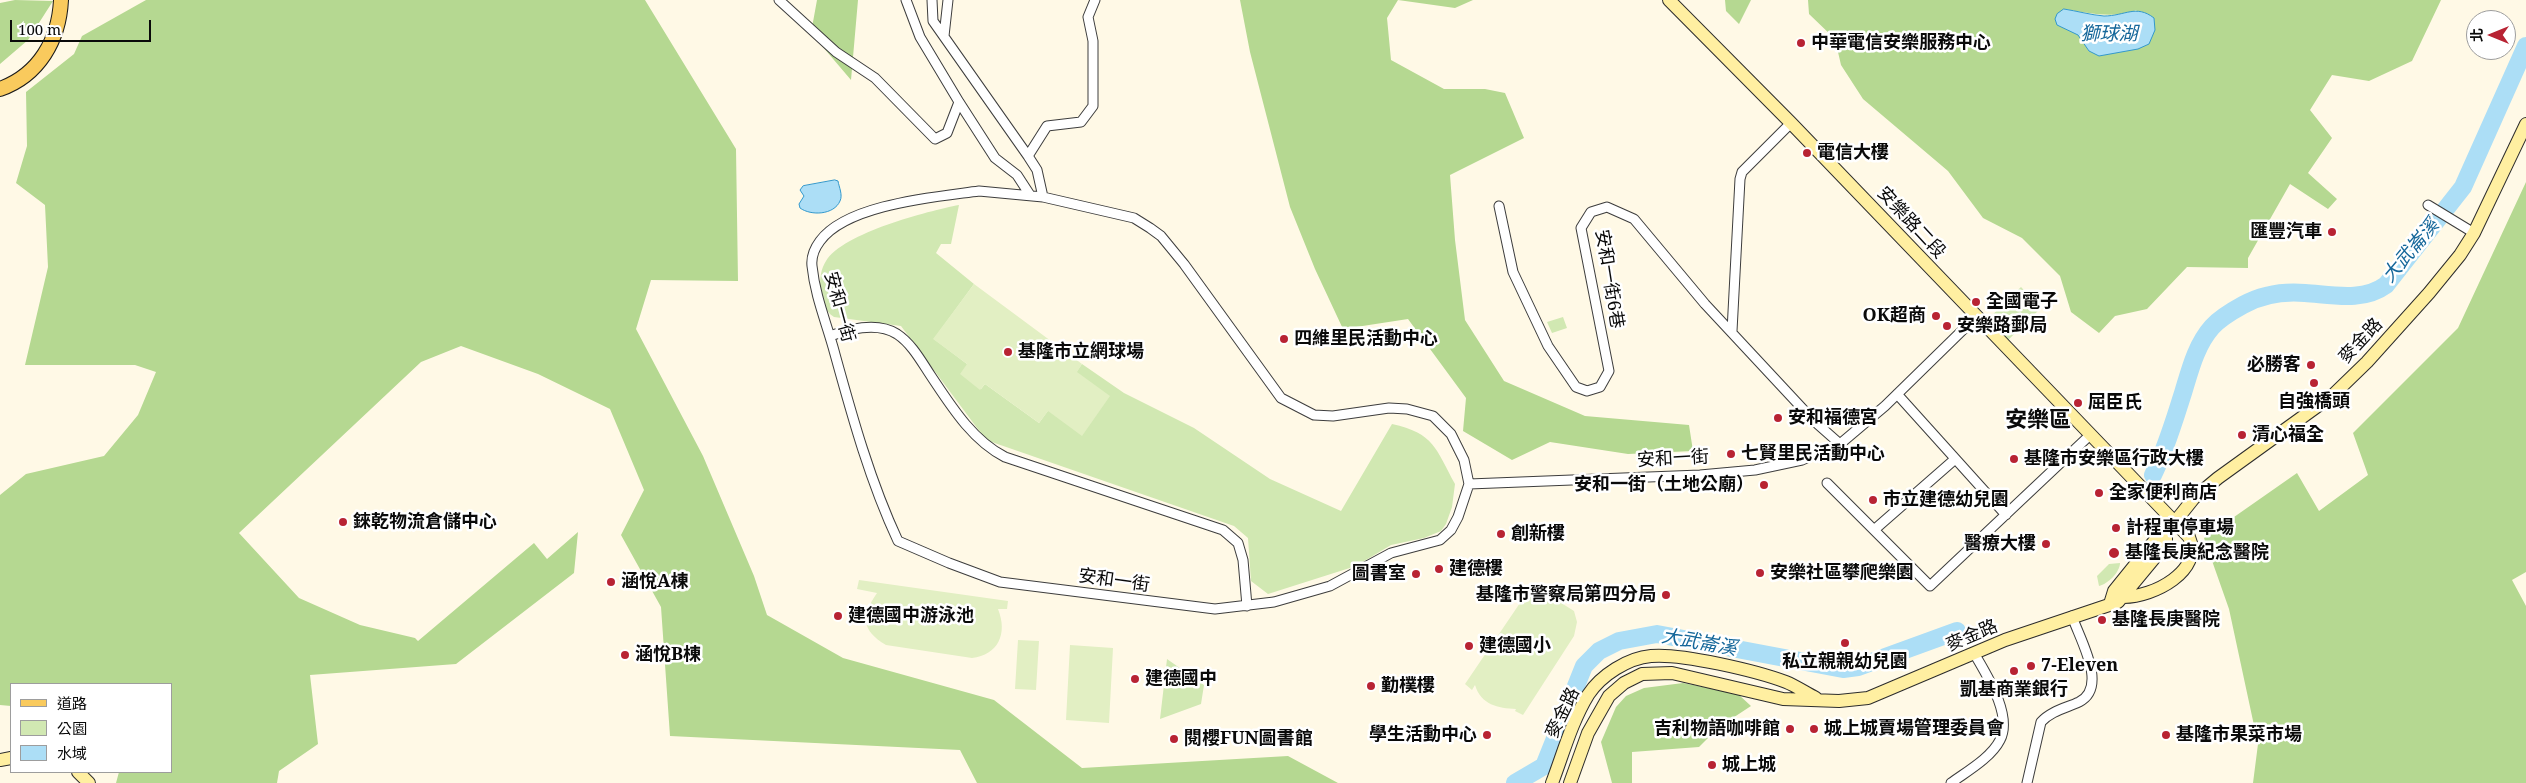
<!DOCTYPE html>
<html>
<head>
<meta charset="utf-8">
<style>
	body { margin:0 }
	#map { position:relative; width:2526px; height:783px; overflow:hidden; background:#fff9e6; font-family:"Noto Serif","Noto Sans TC",serif }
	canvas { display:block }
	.legend { position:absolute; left:10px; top:683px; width:162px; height:90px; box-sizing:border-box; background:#fff; border:1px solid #9d9d9d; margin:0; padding:6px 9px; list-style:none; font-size:15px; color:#0a0a0a }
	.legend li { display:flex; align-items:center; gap:10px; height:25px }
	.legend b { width:25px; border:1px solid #9d9d9d }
	.north { position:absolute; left:2466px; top:10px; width:50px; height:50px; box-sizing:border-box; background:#fff; border:1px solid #9d9d9d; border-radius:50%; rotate:270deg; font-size:14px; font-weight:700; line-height:20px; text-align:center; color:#0a0a0a }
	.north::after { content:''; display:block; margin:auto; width:18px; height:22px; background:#b82333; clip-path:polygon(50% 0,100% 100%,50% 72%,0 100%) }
	.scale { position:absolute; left:10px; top:20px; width:141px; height:22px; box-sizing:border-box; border:2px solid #0a0a0a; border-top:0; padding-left:6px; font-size:15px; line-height:18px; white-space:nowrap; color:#0a0a0a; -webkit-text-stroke:4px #fff; paint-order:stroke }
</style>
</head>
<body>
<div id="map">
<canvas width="2526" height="783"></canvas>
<ul class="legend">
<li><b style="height:6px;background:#f9ca5d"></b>道路</li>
<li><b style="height:14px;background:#d1e8b2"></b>公園</li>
<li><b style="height:14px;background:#acdef6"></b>水域</li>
</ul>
<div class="north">北</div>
<div class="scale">100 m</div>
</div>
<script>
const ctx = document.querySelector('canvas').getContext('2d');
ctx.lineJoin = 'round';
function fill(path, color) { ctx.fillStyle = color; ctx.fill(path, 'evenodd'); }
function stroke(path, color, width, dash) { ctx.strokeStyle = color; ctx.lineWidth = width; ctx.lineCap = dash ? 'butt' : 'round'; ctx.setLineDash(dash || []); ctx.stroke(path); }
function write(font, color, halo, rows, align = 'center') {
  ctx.font = font + ' "Noto Serif","Noto Sans TC",serif'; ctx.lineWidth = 5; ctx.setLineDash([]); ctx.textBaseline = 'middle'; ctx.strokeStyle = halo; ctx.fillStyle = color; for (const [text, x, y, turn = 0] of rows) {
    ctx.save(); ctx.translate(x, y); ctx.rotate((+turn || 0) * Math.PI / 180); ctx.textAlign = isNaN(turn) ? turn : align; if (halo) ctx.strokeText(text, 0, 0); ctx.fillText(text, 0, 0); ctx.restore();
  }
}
const green = new Path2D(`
	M 959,205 L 951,244 L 941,244 L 936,253 L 974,284 L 934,339 L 967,364 L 981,389 L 985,384 L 1039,423 L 1082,364 L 1124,393 L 1194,428 L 1270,479 L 1341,511 L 1392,424 C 1434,433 1436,449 1455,484 L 1452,507 L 1446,524 L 1441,531 L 1424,538 L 1391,545 L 1356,566 L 1268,594 L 1251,581 L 1248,538 L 1234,526 L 986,440 L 901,326 L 834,317 C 824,311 821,298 820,287 C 820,277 821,269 826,261 C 843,233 928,211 959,205 Z
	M 2021,287 L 2041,308 L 2002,346 L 1982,325 Z
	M 1563,317 L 1567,328 L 1552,333 L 1547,322 Z
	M 2120,563 C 2120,572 2108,584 2099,586 L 2097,576 L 2109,564 Z
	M 1167,659 L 1204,685 L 1201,704 L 1160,719 Z`);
const forest = new Path2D(`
	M 15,0 L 53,1 L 28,40 L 0,64 L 0,3 Z
	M 146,0 L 645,0 L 736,149 L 738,281 L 651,280 L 636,329 L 703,456 L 754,576 L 767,615 L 843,658 L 994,700 L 1082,768 L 1288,756 L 1338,783 L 977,783 L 960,750 L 670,736 L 661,607 L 621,535 L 644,490 L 610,409 L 538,374 L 461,346 L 421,362 L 239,533 L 299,598 L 360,625 L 415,638 L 418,641 L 534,543 L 547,559 L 578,532 L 574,573 L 456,664 L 310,675 L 318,744 L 279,771 L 277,783 L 116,783 L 119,772 L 171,772 L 171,684 L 11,684 L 11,706 L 0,705 L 0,495 L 26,474 L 104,456 L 138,415 L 156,372 L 135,365 L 25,365 L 48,267 L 45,205 L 16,183 L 27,146 L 26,92 L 74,54 L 82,36 Z
	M 817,0 L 858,0 L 851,80 L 811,33 Z
	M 1240,0 L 1473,0 L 1455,8 L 1398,0 L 1387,18 L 1391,60 L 1444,89 L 1485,89 L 1505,93 L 1524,138 L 1450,175 L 1455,240 L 1465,320 L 1504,381 L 1585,416 L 1689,425 L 1693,451 L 1628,454 L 1550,442 L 1512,460 L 1463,431 L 1466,398 L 1408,319 L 1343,329 L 1315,269 L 1290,207 L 1250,52 Z
	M 1725,0 L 1751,0 L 1739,24 L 1726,11 Z
	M 1808,0 L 2441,0 L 2412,61 L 2369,81 L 2332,75 L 2310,110 L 2332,138 L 2308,173 L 2337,199 L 2328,209 L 2290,184 L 2248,258 L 2248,268 L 2187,267 L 2147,309 L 2115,316 L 2099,333 L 2071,312 L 2060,276 L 2022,238 L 1983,218 L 1948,171 L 1863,99 L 1841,65 L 1835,39 L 1809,14 ZM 2064,9 C 2089,13 2113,19 2137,10 L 2089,51 Z
	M 2526,182 L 2526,572 L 2512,580 L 2526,606 L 2526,783 L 2253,783 L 2258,744 L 2229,609 L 2204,538 L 2297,473 L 2319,511 L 2368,475 L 2353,433 L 2458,328 Z
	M 1683,683 L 1738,694 L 1751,706 L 1719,727 L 1699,747 L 1632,752 L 1632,783 L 1612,783 L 1601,742 L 1616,707 L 1626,696 L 1644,688 Z`);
const pitch = new Path2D(`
	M 974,284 L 1082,364 L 1077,372 L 1110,396 L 1082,436 L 1048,411 L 1039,423 L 985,384 L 980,390 L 960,374 L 967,364 L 933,339 Z
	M 859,580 L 1008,601 L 1007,609 L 998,609 C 1008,634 998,655 972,658 L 886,645 C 861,630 861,616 877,593 L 857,589 Z
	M 1547,594 L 1574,611 L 1577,622 L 1574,636 L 1523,715 L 1515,711 L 1516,709 C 1498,708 1481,705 1475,685 L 1472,690 L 1465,684 L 1520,603 L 1531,597 Z
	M 1018,640 L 1039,641 L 1036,690 L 1015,689 Z
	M 1070,645 L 1113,648 L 1109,723 L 1066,720 Z`);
const water = new Path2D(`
	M 2064,9 C 2077,11 2091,15 2104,16 C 2125,16 2136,4 2154,18 L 2155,30 L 2149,44 L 2138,49 L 2099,56 L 2089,51 L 2078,35 L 2057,25 L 2055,19 L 2057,14 Z
	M 835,180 L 838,181 C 839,187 843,195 840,201 C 834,215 811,216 800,208 L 799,204 L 804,196 L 800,190 L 803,186 Z`);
const river = new Path2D(`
	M 2153,475 C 2166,449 2174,421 2183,393 C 2190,370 2196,345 2212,327 C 2220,318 2232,311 2243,305 C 2263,294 2282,291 2305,293 C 2333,295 2363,302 2386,285 L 2463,187 L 2526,46
	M 1515,783 L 1544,766 L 1584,666 L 1599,651 L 1619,641 L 1657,634 L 1843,669 L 1858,667 L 1957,631`);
const street = new Path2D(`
	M 779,0 L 836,52 L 875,78 L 935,139 L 947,133 L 959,102
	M 906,0 L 920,37 L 959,102 L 995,158 L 1017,175 L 1030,195
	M 932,0 L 933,21 L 1028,156 L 1037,170 L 1043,197
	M 944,36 L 948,0
	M 1028,156 L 1047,126 L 1081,122 L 1093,106 L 1093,41 L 1088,17 L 1095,0
	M 979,191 L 1043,197 L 1134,218 L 1150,228 L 1161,236 L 1184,264 L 1281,398 L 1314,415 L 1333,416 L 1389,408 L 1407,409 L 1433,416 L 1451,434 L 1464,460 L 1469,484 L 1458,517 L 1451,530 L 1440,540 L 1391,553 L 1330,586 L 1274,602 L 1215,609 L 1000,582 L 949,563 L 898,541 C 869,479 851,412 833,347 C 825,319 815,295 812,266 C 811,257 814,249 820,241 C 847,204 936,197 979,191 Z
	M 2428,205 L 2474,233
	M 1499,206 L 1513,272 L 1548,346 L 1576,387 L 1587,391 L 1600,387 L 1609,371 L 1581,228 L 1591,212 L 1607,207 L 1634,219 L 1705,304 L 1814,421 L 1840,444
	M 1732,331 L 1740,179 L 1742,172 L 1791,123
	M 830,336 C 849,329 878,322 897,334 C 912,344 921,361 931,376 C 951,406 972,440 1005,457 L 1223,530 L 1238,543 L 1243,560 L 1247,606
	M 1897,394 L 2006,515
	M 1827,483 L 1930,586 L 2089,436
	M 1469,484 L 1700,475 L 1755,470 L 1802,460 L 1840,444 L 1885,406 L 1976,317
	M 1874,530 L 1954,460
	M 1951,783 C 1966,772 1991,758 2000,740 C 2013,715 1986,674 1974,653
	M 2027,783 L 2041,722 C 2051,711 2066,708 2079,702 C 2109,687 2079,638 2072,616`);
const secondary = new Path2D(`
	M 1669,0 L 1791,123 L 2189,537 C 2204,571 2153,597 2124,597
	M 2110,604 L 2114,591 L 2156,539 L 2166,533 L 2194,498 L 2218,478 L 2333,395 L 2367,362 L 2429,293 L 2460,255 L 2474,233 L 2526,124
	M 0,760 L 11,758
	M 78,772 L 89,783
	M 1552,783 C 1563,754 1572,721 1588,695 C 1601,675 1628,658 1651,656 C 1681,653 1757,671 1786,682 C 1796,686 1806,693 1816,698
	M 1570,783 L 1588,733 L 1609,696 L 1624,683 L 1642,674 L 1672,673 L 1783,699 L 1839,701 L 1868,698 L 2005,640 L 2118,602 L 2166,544 L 2166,533`);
const primary = new Path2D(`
	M 0,89 C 39,75 59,40 61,0`);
const markers = [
	[1801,43,5,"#b82333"],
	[1807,153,5,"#b82333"],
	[2332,232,5,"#b82333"],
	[1976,302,5,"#b82333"],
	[1936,316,5,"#b82333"],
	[1947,326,5,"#b82333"],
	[1284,339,5,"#b82333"],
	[1008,352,5,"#b82333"],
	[2311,365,5,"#b82333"],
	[2314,383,5,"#b82333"],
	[2078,403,5,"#b82333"],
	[1778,418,5,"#b82333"],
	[2242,435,5,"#b82333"],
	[1731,454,5,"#b82333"],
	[2014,459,5,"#b82333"],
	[1764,485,5,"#b82333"],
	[2099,493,5,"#b82333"],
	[1873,500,5,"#b82333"],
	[343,522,5,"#b82333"],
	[2116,528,5,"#b82333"],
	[1501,534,5,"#b82333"],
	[2046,544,5,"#b82333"],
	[2114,553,6,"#b82333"],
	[1439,569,5,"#b82333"],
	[1760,573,5,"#b82333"],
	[1416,574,5,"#b82333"],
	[611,582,5,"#b82333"],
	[1666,595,5,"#b82333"],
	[838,616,5,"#b82333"],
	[2102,620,5,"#b82333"],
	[1845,643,5,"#b82333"],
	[1469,646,5,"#b82333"],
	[625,655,5,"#b82333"],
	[2031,666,5,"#b82333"],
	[2014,671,5,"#b82333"],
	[1135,679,5,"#b82333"],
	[1371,686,5,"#b82333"],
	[1790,729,5,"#b82333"],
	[1814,729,5,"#b82333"],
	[1487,735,5,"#b82333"],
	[2166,735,5,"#b82333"],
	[1174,739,5,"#b82333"],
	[1712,765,5,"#b82333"]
];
const poiNames = [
	["中華電信安樂服務中心",1811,43],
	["電信大樓",1817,153],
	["匯豐汽車",2322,232,"right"],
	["全國電子",1986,302],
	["OK超商",1926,316,"right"],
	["安樂路郵局",1957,326],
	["四維里民活動中心",1294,339],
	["基隆市立網球場",1018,352],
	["必勝客",2301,365,"right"],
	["自強橋頭",2314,402,"center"],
	["屈臣氏",2088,403],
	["安和福德宮",1788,418],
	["清心福全",2252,435],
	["七賢里民活動中心",1741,454],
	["基隆市安樂區行政大樓",2024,459],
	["安和一街（土地公廟）",1754,485,"right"],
	["全家便利商店",2109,493],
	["市立建德幼兒園",1883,500],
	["錸乾物流倉儲中心",353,522],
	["計程車停車場",2126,528],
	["創新樓",1511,534],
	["醫療大樓",2036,544,"right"],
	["基隆長庚紀念醫院",2125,553],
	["建德樓",1449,569],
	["安樂社區攀爬樂園",1770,573],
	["圖書室",1406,574,"right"],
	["涵悅A棟",621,582],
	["基隆市警察局第四分局",1656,595,"right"],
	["建德國中游泳池",848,616],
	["基隆長庚醫院",2112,620],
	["建德國小",1479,646],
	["涵悅B棟",635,655],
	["私立親親幼兒園",1845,662,"center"],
	["7-Eleven",2041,666],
	["建德國中",1145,679],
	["勤樸樓",1381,686],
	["凱基商業銀行",2014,690,"center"],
	["吉利物語咖啡館",1780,729,"right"],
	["城上城賣場管理委員會",1824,729],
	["學生活動中心",1477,735,"right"],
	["基隆市果菜市場",2176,735],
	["閱櫻FUN圖書館",1184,739],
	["城上城",1722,765]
];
const streetNames = [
	["安樂路二段",1911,223,47],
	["安和一街6巷",1609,279,81],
	["安和一街",839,307,75],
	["麥金路",2361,341,-47],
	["安和一街",1673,459,-3],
	["安和一街",1114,581,8],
	["麥金路",1972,636,-23],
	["麥金路",1563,713,-64]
];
const waterNames = [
	["獅球湖",2109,35],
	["大武崙溪",2411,251,-50],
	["大武崙溪",1699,643,10]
];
const districtNames = [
	["安樂區",2038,421]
];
fill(green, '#d1e8b2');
fill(forest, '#b5d891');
fill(pitch, '#e2efc3');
fill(water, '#acdef6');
stroke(water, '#3398cc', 1);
stroke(river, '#acdef6', 18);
stroke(street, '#3d3d3d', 11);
stroke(secondary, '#2c2c2c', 14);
stroke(primary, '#1b1b1b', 16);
stroke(street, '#fff', 9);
stroke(secondary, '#ffefa1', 12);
stroke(primary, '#f9ca5d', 14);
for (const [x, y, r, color] of markers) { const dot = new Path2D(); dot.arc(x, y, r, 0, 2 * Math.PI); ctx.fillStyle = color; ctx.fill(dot); stroke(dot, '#fff', 2); }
write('bold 18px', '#0a0a0a', '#fff', poiNames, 'left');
write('18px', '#0a0a0a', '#fff', streetNames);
write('italic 19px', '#15679a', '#fff', waterNames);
write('bold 22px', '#0a0a0a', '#fff', districtNames);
</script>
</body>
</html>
